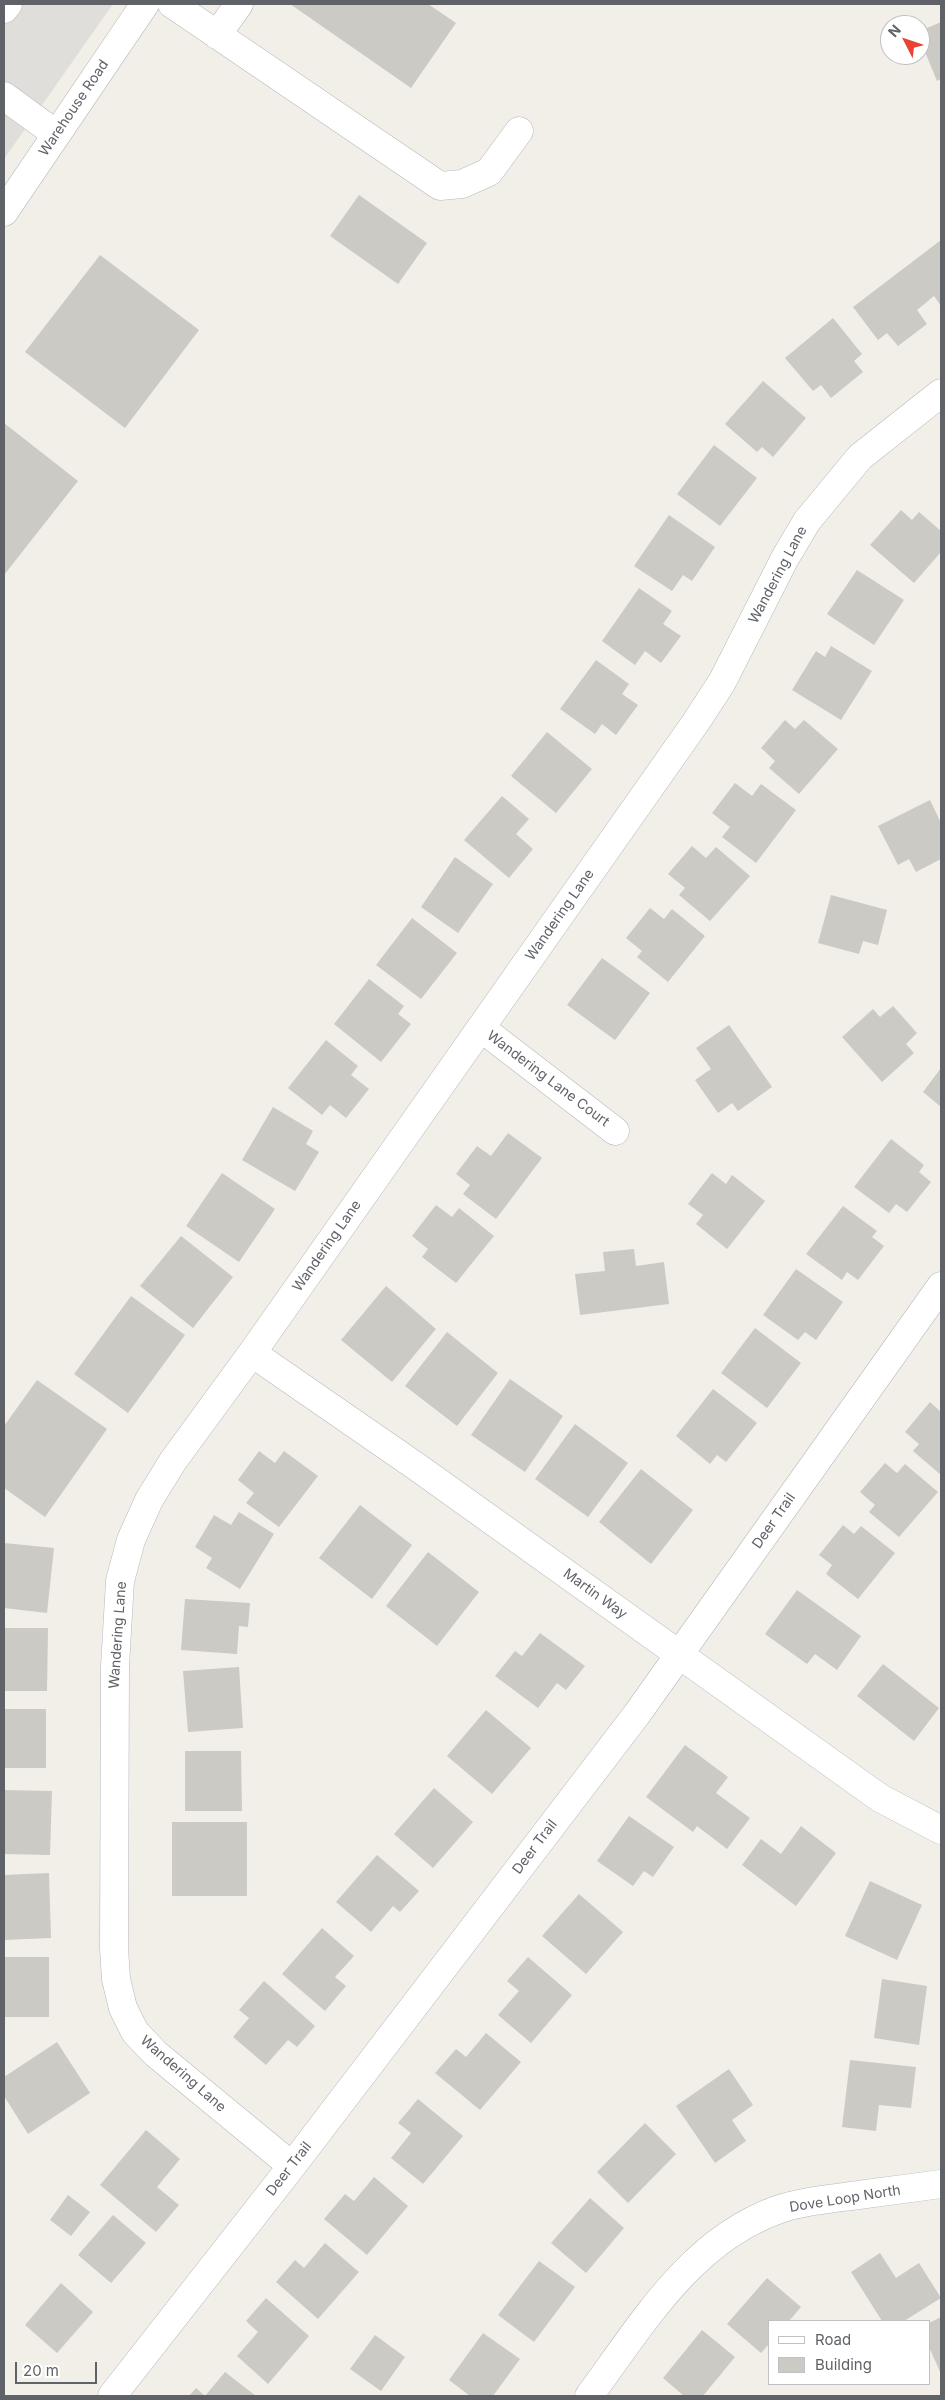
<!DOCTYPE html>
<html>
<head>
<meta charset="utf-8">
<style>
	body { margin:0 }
	#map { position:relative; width:945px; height:2400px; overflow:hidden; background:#f1efe8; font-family:Inter,sans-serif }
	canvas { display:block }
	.frame { position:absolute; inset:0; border:5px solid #5f6368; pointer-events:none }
	.legend { position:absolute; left:768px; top:2320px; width:162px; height:65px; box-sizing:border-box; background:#fff; border:1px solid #bfc1c3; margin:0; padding:6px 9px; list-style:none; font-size:15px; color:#5f6368 }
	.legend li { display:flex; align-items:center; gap:10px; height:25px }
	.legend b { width:25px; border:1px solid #bfc1c3 }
	.north { position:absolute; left:880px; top:15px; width:50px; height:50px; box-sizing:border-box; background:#fff; border:1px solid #bfc1c3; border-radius:50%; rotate:311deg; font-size:14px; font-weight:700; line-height:20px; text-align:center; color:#5f6368 }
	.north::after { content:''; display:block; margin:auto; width:18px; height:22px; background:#ea4335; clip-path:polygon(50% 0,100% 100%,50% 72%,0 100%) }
	.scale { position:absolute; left:15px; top:2362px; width:82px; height:22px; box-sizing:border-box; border:2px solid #5f6368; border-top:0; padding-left:6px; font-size:15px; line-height:18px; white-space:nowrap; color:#5f6368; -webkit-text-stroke:4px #fff; paint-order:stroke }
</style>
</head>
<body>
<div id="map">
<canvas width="945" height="2400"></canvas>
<div class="frame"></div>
<ul class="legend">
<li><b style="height:6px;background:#fff"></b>Road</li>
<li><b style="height:14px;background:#cccac5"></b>Building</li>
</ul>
<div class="north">N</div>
<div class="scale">20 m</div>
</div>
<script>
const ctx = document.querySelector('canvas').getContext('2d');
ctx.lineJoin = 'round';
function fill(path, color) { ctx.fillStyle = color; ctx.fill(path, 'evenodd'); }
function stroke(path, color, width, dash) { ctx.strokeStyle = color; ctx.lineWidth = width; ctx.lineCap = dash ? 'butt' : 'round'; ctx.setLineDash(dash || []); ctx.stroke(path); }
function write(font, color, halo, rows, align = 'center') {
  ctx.font = font + ' Inter,sans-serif'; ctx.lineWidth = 4; ctx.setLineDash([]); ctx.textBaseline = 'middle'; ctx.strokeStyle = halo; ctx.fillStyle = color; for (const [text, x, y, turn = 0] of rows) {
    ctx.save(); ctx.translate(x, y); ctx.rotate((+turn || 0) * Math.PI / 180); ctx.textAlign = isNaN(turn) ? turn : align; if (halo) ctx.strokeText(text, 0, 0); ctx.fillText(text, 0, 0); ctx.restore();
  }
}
const industrial = new Path2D(`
	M 4,4 L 113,4 L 4,159 Z`);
const building = new Path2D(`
	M 290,4 L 428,4 L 456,23 L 411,88 Z
	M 941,22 L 941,79 L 937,81 L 920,40 L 920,31 Z
	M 359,195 L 427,243 L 398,284 L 330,236 Z
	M 941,240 L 941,306 L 934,296 L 917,310 L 927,324 L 898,346 L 887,333 L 878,340 L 853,307 Z
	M 100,255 L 199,330 L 125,428 L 25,352 Z
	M 833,318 L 862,354 L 854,361 L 863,372 L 831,398 L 821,385 L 813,391 L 785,358 Z
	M 763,381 L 806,418 L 773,457 L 762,447 L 757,452 L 725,424 Z
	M 4,423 L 78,481 L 4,575 Z
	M 714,445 L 757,478 L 720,526 L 677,494 Z
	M 901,510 L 912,520 L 919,512 L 941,531 L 941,552 L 914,583 L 870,545 Z
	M 669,515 L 715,547 L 692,581 L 683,575 L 672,591 L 634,566 Z
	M 857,570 L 904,600 L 874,645 L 827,614 Z
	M 639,588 L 672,611 L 663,624 L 681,636 L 661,663 L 645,651 L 635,665 L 602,641 Z
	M 831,646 L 872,671 L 841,720 L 792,690 L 816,651 L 825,657 Z
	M 596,660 L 629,684 L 622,694 L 638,705 L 616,735 L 602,724 L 595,734 L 560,709 Z
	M 785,720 L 795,729 L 804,720 L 838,749 L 799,794 L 769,768 L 775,761 L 761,748 Z
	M 547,732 L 592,769 L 556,813 L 511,776 Z
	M 735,783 L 752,796 L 761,784 L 796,810 L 756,863 L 722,837 L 730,827 L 712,813 Z
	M 502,796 L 529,819 L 516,834 L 533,849 L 509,878 L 464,840 Z
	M 930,800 L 941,823 L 941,859 L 916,872 L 909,859 L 898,865 L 878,826 Z
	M 692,846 L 706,858 L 716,847 L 750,876 L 710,921 L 679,895 L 685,888 L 668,874 Z
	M 455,857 L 493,884 L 458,933 L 421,907 Z
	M 831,895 L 887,910 L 878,945 L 863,941 L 859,954 L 818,943 Z
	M 650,908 L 664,919 L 672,909 L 705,936 L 668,982 L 637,957 L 642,951 L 626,938 Z
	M 412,918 L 457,953 L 421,999 L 376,965 Z
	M 602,958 L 650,993 L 615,1040 L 567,1005 Z
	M 369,979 L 404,1006 L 398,1014 L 411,1024 L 381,1062 L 334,1024 Z
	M 893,1006 L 917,1033 L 906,1044 L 914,1053 L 882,1082 L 842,1037 L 873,1009 L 880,1017 Z
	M 729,1025 L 772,1087 L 738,1111 L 732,1103 L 718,1113 L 695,1080 L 711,1069 L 696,1048 Z
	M 326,1040 L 358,1066 L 351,1075 L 369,1089 L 346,1118 L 330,1105 L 322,1115 L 288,1088 Z
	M 941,1068 L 941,1107 L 923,1092 Z
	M 273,1107 L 313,1131 L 306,1144 L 319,1152 L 295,1191 L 242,1160 Z
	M 508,1133 L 542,1158 L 496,1219 L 463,1194 L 470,1185 L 456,1174 L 477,1146 L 491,1156 Z
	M 891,1139 L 924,1165 L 919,1172 L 931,1182 L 907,1212 L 896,1204 L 889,1213 L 854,1187 Z
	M 222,1173 L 275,1209 L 239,1262 L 186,1226 Z
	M 712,1173 L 726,1184 L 732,1175 L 765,1201 L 727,1249 L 696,1224 L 703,1215 L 688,1204 Z
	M 436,1205 L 452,1217 L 459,1208 L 494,1236 L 456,1283 L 422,1257 L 428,1249 L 412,1236 Z
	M 843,1206 L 877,1231 L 872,1237 L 884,1246 L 858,1280 L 847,1272 L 842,1280 L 806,1254 Z
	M 181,1236 L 233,1277 L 193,1328 L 140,1286 Z
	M 634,1249 L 636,1266 L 664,1262 L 669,1304 L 580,1315 L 575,1274 L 605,1271 L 603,1252 Z
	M 796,1269 L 843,1302 L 816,1340 L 805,1332 L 798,1340 L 763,1315 Z
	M 386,1286 L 436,1329 L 392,1382 L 341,1340 Z
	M 131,1296 L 185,1335 L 128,1413 L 74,1374 Z
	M 755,1328 L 801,1363 L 767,1408 L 721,1373 Z
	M 447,1332 L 498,1373 L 457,1426 L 405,1386 Z
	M 510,1379 L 563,1416 L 525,1472 L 471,1435 Z
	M 37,1380 L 107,1429 L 45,1517 L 4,1488 L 4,1426 Z
	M 713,1389 L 757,1423 L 726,1462 L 717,1455 L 710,1464 L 676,1436 Z
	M 930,1402 L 941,1412 L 941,1475 L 913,1451 L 919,1444 L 905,1432 Z
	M 575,1424 L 628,1463 L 588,1517 L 535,1479 Z
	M 259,1451 L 275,1463 L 284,1451 L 318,1476 L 279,1527 L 246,1503 L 254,1493 L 238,1480 Z
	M 885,1463 L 897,1473 L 905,1464 L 938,1492 L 899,1537 L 869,1512 L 875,1505 L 860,1492 Z
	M 641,1469 L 693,1510 L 651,1564 L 599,1522 Z
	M 360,1505 L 412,1545 L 372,1599 L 319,1558 Z
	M 239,1512 L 274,1534 L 240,1589 L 206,1568 L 212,1558 L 195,1547 L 214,1515 L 231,1525 Z
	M 843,1525 L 854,1534 L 861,1526 L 895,1553 L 858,1599 L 826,1574 L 832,1565 L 819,1555 Z
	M 4,1543 L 54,1548 L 47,1613 L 4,1608 Z
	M 428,1552 L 479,1592 L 437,1646 L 386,1606 Z
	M 797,1590 L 861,1636 L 837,1670 L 815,1654 L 807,1664 L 765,1634 Z
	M 185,1599 L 250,1603 L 248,1627 L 239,1626 L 237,1654 L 181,1650 Z
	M 4,1628 L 48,1628 L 47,1691 L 4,1691 Z
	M 540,1633 L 585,1666 L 566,1690 L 557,1683 L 538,1708 L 495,1676 L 515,1651 L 522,1656 Z
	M 883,1664 L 939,1708 L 914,1741 L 857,1696 Z
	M 239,1667 L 243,1728 L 188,1732 L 183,1671 Z
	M 4,1709 L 46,1709 L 46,1768 L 4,1768 Z
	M 486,1710 L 531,1748 L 492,1794 L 447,1756 Z
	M 685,1745 L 728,1777 L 716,1793 L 750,1818 L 727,1849 L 697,1826 L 693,1832 L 646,1797 Z
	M 185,1751 L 241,1751 L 242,1811 L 185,1811 Z
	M 434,1788 L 473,1822 L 433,1868 L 394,1834 Z
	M 4,1790 L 52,1791 L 50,1855 L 4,1854 Z
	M 629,1816 L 674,1847 L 653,1877 L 644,1871 L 633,1886 L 597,1861 Z
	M 172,1822 L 247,1822 L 247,1896 L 172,1896 Z
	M 801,1826 L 836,1853 L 796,1906 L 742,1865 L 761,1839 L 781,1854 Z
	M 377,1855 L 419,1891 L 400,1912 L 393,1906 L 371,1932 L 336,1902 Z
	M 49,1873 L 51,1938 L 4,1940 L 4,1875 Z
	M 870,1881 L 922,1905 L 897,1960 L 845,1936 Z
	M 579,1894 L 623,1932 L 586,1974 L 542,1936 Z
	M 322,1928 L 354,1956 L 335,1977 L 346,1986 L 325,2011 L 282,1974 Z
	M 4,1957 L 49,1957 L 49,2017 L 4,2017 Z
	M 528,1957 L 572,1995 L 531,2043 L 498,2015 L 519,1991 L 507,1981 Z
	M 882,1979 L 927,1986 L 919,2045 L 874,2038 Z
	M 264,1981 L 315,2026 L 297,2047 L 288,2040 L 266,2065 L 233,2037 L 249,2018 L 239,2010 Z
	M 486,2033 L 521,2062 L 480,2110 L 435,2073 L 456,2049 L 466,2057 Z
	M 57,2042 L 90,2093 L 28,2134 L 4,2096 L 4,2077 Z
	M 850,2060 L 916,2067 L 911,2108 L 879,2105 L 876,2131 L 842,2127 Z
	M 729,2069 L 753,2105 L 732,2120 L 746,2141 L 715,2163 L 676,2106 Z
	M 418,2099 L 463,2136 L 423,2184 L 391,2158 L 411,2133 L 398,2123 Z
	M 645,2123 L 676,2154 L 628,2203 L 597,2172 Z
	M 146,2130 L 180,2159 L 157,2187 L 179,2205 L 156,2232 L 100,2185 Z
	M 374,2177 L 408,2206 L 367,2255 L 324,2219 L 345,2194 L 354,2201 Z
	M 68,2195 L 90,2212 L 71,2236 L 50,2220 Z
	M 590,2198 L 624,2228 L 586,2273 L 551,2243 Z
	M 113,2215 L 146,2243 L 111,2283 L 78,2255 Z
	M 325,2243 L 359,2272 L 318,2319 L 276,2282 L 295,2260 L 304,2268 Z
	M 880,2253 L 896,2278 L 919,2263 L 941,2298 L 904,2321 L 882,2321 L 851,2272 Z
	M 539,2261 L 575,2287 L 534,2342 L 498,2315 Z
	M 767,2278 L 801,2307 L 789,2321 L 769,2321 L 769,2344 L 761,2353 L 727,2324 Z
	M 61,2283 L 93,2312 L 57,2353 L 25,2325 Z
	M 266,2298 L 309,2336 L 268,2384 L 237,2356 L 258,2332 L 246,2321 Z
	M 941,2317 L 941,2374 L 929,2347 L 929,2323 Z
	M 702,2330 L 735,2357 L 703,2396 L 684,2396 L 663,2378 Z
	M 483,2333 L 520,2359 L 493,2396 L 470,2396 L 449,2380 Z
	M 375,2335 L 405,2357 L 381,2391 L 350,2369 Z
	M 225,2372 L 256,2396 L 189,2396 L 196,2388 L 205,2396 Z`);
const minor = new Path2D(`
	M 172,4 L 440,186 L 462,184 L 489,172 L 519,131
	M 4,9 L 8,4
	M 217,35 L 239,4
	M 4,96 L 56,134
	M 4,212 L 145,4
	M 481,1028 L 615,1131
	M 252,1353 L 417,1467 L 880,1798 L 941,1830
	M 292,2166 L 156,2054 L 135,2032 L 123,2008 L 116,1979 L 114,1948 L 115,1666 L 120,1581 L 131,1540 L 149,1500 L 173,1461 L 252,1353 L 696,722 L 722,682 L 785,558 L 807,521 L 860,457 L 941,393
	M 112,2396 L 292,2166 L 637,1714 L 941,1286
	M 589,2396 C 642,2325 689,2242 777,2210 C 800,2202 827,2199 851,2196 C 881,2192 911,2188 941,2184`);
const streetNames = [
	["Warehouse Road",74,108,-56],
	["Wandering Lane",778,575,-62],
	["Wandering Lane",560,915,-55],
	["Wandering Lane Court",548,1079,37],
	["Wandering Lane",327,1246,-55],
	["Deer Trail",774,1521,-55],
	["Martin Way",595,1594,36],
	["Wandering Lane",118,1635,-86],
	["Deer Trail",535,1847,-53],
	["Wandering Lane",183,2074,41],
	["Deer Trail",289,2169,-52],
	["Dove Loop North",845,2199,-9]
];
fill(industrial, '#e0deda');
fill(building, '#cccac5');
stroke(minor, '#b5b8bc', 29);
stroke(minor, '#fff', 28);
write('14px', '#5f6368', '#fff', streetNames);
</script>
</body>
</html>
